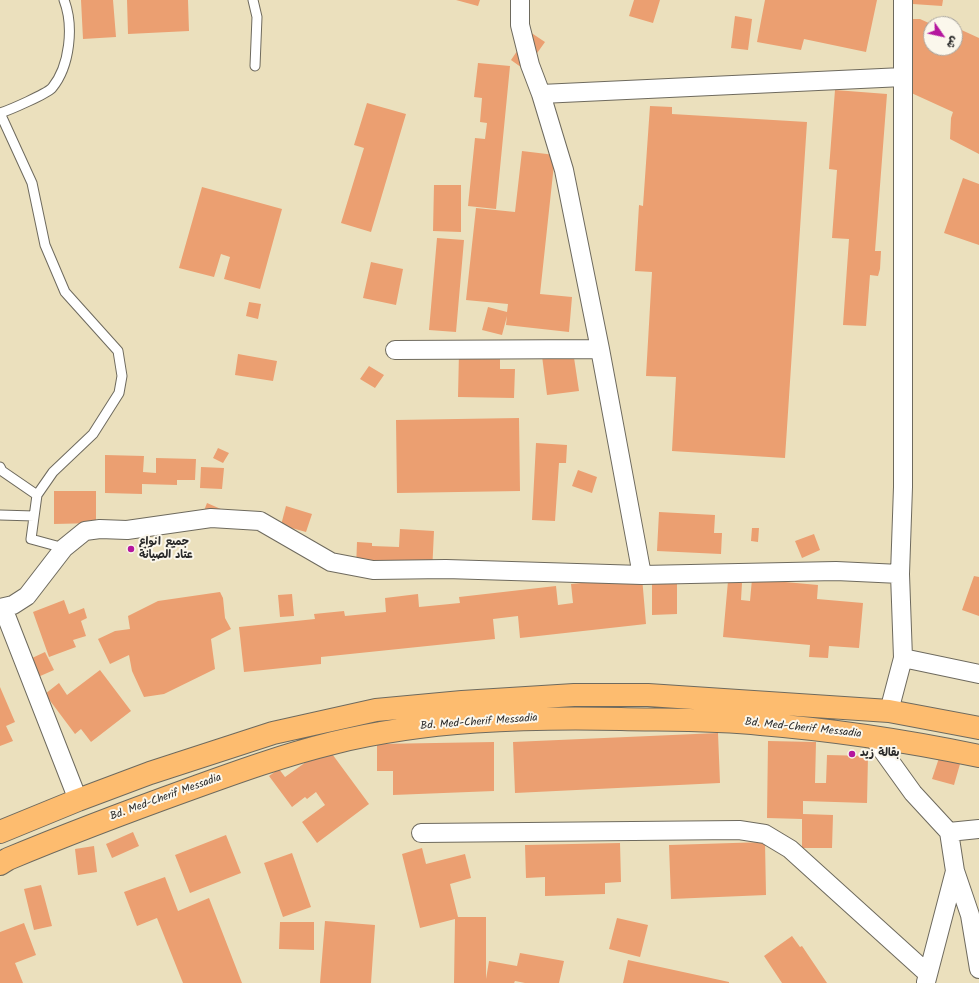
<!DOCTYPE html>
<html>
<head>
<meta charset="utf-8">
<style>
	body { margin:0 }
	#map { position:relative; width:979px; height:983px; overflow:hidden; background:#ebe0bd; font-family:Kalam,"Playpen Sans Arabic",sans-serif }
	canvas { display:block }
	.north { position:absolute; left:923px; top:16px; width:40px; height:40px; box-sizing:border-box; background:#fbf7ec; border:1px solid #a8a59f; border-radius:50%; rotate:124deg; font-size:11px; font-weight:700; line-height:16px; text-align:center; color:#2b2b2b }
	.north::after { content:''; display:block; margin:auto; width:14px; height:18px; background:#b5179e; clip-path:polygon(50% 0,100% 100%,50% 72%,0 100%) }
</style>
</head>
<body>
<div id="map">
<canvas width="979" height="983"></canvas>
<div class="north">ش</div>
</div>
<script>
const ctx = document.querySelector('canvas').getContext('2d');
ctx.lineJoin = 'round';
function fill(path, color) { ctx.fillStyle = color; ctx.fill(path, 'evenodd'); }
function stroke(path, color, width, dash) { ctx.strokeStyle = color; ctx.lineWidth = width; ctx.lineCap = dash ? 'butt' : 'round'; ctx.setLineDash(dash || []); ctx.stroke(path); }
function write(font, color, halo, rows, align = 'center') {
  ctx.font = font + ' Kalam,"Playpen Sans Arabic",sans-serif'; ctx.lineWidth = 4; ctx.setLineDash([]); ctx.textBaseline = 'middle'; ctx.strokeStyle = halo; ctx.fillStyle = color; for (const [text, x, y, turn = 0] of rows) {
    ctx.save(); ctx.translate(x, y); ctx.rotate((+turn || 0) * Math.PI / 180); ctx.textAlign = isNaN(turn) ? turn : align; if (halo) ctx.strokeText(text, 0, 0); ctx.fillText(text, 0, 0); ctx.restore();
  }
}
const building = new Path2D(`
	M 81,0 L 113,0 L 116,37 L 83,39 Z
	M 127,0 L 188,0 L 189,31 L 128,34 Z
	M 456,0 L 480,0 L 478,6 Z
	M 634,0 L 660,0 L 653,23 L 629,16 Z
	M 765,0 L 877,0 L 866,52 L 804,39 L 801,50 L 757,42 Z
	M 898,0 L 943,0 L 942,6 L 898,3 Z
	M 735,16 L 752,19 L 748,50 L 731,48 Z
	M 912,19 L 920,19 L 931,24 L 931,48 L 955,48 L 955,27 L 979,38 L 979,154 L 950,139 L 951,118 L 953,112 L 907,91 L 909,27 Z
	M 530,32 L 545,42 L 525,70 L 511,60 Z
	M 478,63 L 510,66 L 496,209 L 468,206 L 475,138 L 485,139 L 487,123 L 480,122 L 482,98 L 474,97 Z
	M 835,90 L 887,94 L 875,251 L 881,251 L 880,269 L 878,276 L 870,275 L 866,326 L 843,325 L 849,239 L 832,238 L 837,170 L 829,169 Z
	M 367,103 L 406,114 L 371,232 L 341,223 L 364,148 L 354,145 Z
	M 650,106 L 672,107 L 672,114 L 807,122 L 785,458 L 672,451 L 676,377 L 646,376 L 652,272 L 635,271 L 639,205 L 643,206 Z
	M 522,151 L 555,155 L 540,294 L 572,297 L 569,332 L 506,325 L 507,316 L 502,335 L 482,330 L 488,307 L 507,312 L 508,304 L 466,300 L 476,208 L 515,212 Z
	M 963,178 L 979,184 L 979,245 L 944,233 Z
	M 434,185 L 461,185 L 461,232 L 433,231 Z
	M 202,187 L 282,209 L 260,289 L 224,279 L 230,257 L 221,254 L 214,277 L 179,268 Z
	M 437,238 L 464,240 L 456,332 L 429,330 Z
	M 371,262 L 403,269 L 396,305 L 363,298 Z
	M 249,302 L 261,304 L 258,319 L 246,316 Z
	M 573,351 L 579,391 L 547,395 L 542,356 Z
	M 459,352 L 500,352 L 500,369 L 515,369 L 514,398 L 458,397 Z
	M 238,354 L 277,361 L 273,381 L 235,375 Z
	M 369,366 L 384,375 L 375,388 L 360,379 Z
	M 519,418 L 520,491 L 397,493 L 396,420 Z
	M 536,443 L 567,445 L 566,463 L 559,463 L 555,521 L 532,520 Z
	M 218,448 L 229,453 L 223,463 L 213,458 Z
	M 105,455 L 144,456 L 143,472 L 156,473 L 156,458 L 196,459 L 195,480 L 177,480 L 177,485 L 142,484 L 142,494 L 105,493 Z
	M 201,467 L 224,468 L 222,489 L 200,488 Z
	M 578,470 L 597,477 L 592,493 L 572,486 Z
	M 54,491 L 96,491 L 96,523 L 54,524 Z
	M 207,503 L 223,510 L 216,527 L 200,521 Z
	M 286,506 L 312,514 L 306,532 L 281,525 Z
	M 659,512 L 715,515 L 714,533 L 722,533 L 721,554 L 657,551 Z
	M 752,528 L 759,528 L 758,542 L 751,541 Z
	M 400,529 L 434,531 L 432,573 L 356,569 L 357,542 L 372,543 L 372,546 L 399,547 Z
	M 814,534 L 820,550 L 802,558 L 795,541 Z
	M 974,576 L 979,577 L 979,616 L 962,610 Z
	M 642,577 L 646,624 L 520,638 L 518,616 L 493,619 L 495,639 L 321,657 L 321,664 L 244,672 L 239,627 L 315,619 L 314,614 L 344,611 L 345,616 L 386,612 L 385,598 L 418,594 L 419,607 L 460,603 L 459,597 L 556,586 L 558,605 L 573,603 L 571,584 Z
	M 752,579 L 818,585 L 817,599 L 863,603 L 859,648 L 829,646 L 828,658 L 809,657 L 810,645 L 723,637 L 728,581 L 742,583 L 741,600 L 750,601 Z
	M 652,582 L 677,582 L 677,614 L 652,615 Z
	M 220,592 L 223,598 L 225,618 L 231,629 L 211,639 L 215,669 L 164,694 L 144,697 L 132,671 L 129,655 L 110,664 L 98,639 L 115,631 L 130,629 L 128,616 L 158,601 Z
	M 292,594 L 294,616 L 280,617 L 278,595 Z
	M 64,600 L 69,614 L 84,608 L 87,618 L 81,621 L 86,636 L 73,640 L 76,647 L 49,657 L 33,612 Z
	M 45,652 L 54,670 L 38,677 L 30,659 Z
	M 100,670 L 131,711 L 91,742 L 81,729 L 75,734 L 45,694 L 59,683 L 67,695 Z
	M 0,687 L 15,722 L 6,726 L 13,741 L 0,746 Z
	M 718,733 L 720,783 L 515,793 L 513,742 Z
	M 768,741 L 816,742 L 815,783 L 826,783 L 827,755 L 868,756 L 867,803 L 803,801 L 803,814 L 833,815 L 832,848 L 802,848 L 802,819 L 767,818 Z
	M 494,742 L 494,791 L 393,795 L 393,771 L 377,771 L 377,744 Z
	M 327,747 L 369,804 L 317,843 L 302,822 L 325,805 L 316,792 L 307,799 L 305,797 L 292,807 L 269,776 L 279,769 L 285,777 Z
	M 939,758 L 960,764 L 954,785 L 932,779 Z
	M 133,832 L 139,846 L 112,858 L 106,844 Z
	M 226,835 L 241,873 L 190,893 L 175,855 Z
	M 765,842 L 766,895 L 671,899 L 669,845 Z
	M 620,843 L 621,882 L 605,883 L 605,894 L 545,896 L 545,877 L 526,878 L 525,845 Z
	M 94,846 L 97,872 L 78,875 L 75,849 Z
	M 422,848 L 426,864 L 465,854 L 471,878 L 450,884 L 458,917 L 486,917 L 486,979 L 489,961 L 517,966 L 520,953 L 564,961 L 559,983 L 525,983 L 515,981 L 514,983 L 454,983 L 455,919 L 420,928 L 402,854 Z
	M 292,853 L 311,907 L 283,917 L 264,863 Z
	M 165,877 L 178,911 L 209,898 L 242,983 L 183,983 L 157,918 L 137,926 L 124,892 Z
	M 41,885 L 52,926 L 34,930 L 24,889 Z
	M 617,918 L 648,925 L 640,957 L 609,949 Z
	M 325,921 L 375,925 L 371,983 L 320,983 Z
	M 280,922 L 314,922 L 314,950 L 279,949 Z
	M 24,923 L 36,955 L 15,963 L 23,983 L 0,983 L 0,932 Z
	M 792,936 L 800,947 L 802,946 L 827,983 L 782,983 L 764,956 Z
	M 628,960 L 729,982 L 729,983 L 623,983 Z`);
const service = new Path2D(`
	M 253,0 L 257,17 L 255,66
	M 0,113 L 32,183 L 45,245 L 65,292 L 118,351 L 122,376 L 119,393 L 93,434 L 53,472 L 37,495 L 31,539 L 64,548
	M 0,113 C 10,110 46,94 52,88 C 70,66 74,26 64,0
	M 0,467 L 2,471 L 37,495
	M 0,515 L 34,516`);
const minor = new Path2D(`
	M 520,0 L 520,25 L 530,65 L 541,94 L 564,170 L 600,349 L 642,575
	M 541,94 L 903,77
	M 395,350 L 600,349
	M 900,574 L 903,487 L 903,0
	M 0,608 L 13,605 L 27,596 L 64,548 L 85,531 L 100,529 L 127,530 L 211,518 L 260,521 L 331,562 L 373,570 L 446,569 L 642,575 L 836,571 L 900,574 L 903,658 L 889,711
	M 3,608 L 78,800
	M 903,658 L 979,674
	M 872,736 L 913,793 L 949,832 L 955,871 L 926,982
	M 949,832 L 979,829
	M 421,833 L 739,830 L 765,834 L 790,849 L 927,973
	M 955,871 L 970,915 L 979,969`);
const trunk = new Path2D(`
	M 0,832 L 78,800 L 150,773 L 273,733 L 376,710 L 462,702 L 574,695 L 648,695 L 889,711 L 979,728
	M 0,864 L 8,859 C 68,834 129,811 190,789 C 237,772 284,755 333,743 C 425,720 526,717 621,719 C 668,720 715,719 761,724 C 835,730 907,741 979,756`);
const markers = [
	[131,549,4,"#b5179e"],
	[852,754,4,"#b5179e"]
];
const poiNames = [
	["جميع انواع",139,543],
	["عتاد الصيانة",139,556],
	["بقالة زيد",860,754]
];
const streetNames = [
	["Bd. Med-Cherif Messadia",479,723,-4],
	["Bd. Med-Cherif Messadia",803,729,6],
	["Bd. Med-Cherif Messadia",166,798,-20]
];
fill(building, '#eb9f71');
stroke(service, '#6e6a5e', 11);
stroke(minor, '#6e6a5e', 20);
stroke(trunk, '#6e6a5e', 24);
stroke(service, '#fff', 9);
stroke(minor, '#fff', 18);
stroke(trunk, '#fdbc6f', 22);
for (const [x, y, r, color] of markers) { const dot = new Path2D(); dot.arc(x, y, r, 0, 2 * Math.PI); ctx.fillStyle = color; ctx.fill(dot); stroke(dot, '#fbf7ec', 1.5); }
write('bold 11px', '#2b2b2b', '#fbf7ec', poiNames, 'left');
write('11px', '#2b2b2b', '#fbf7ec', streetNames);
</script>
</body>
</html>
